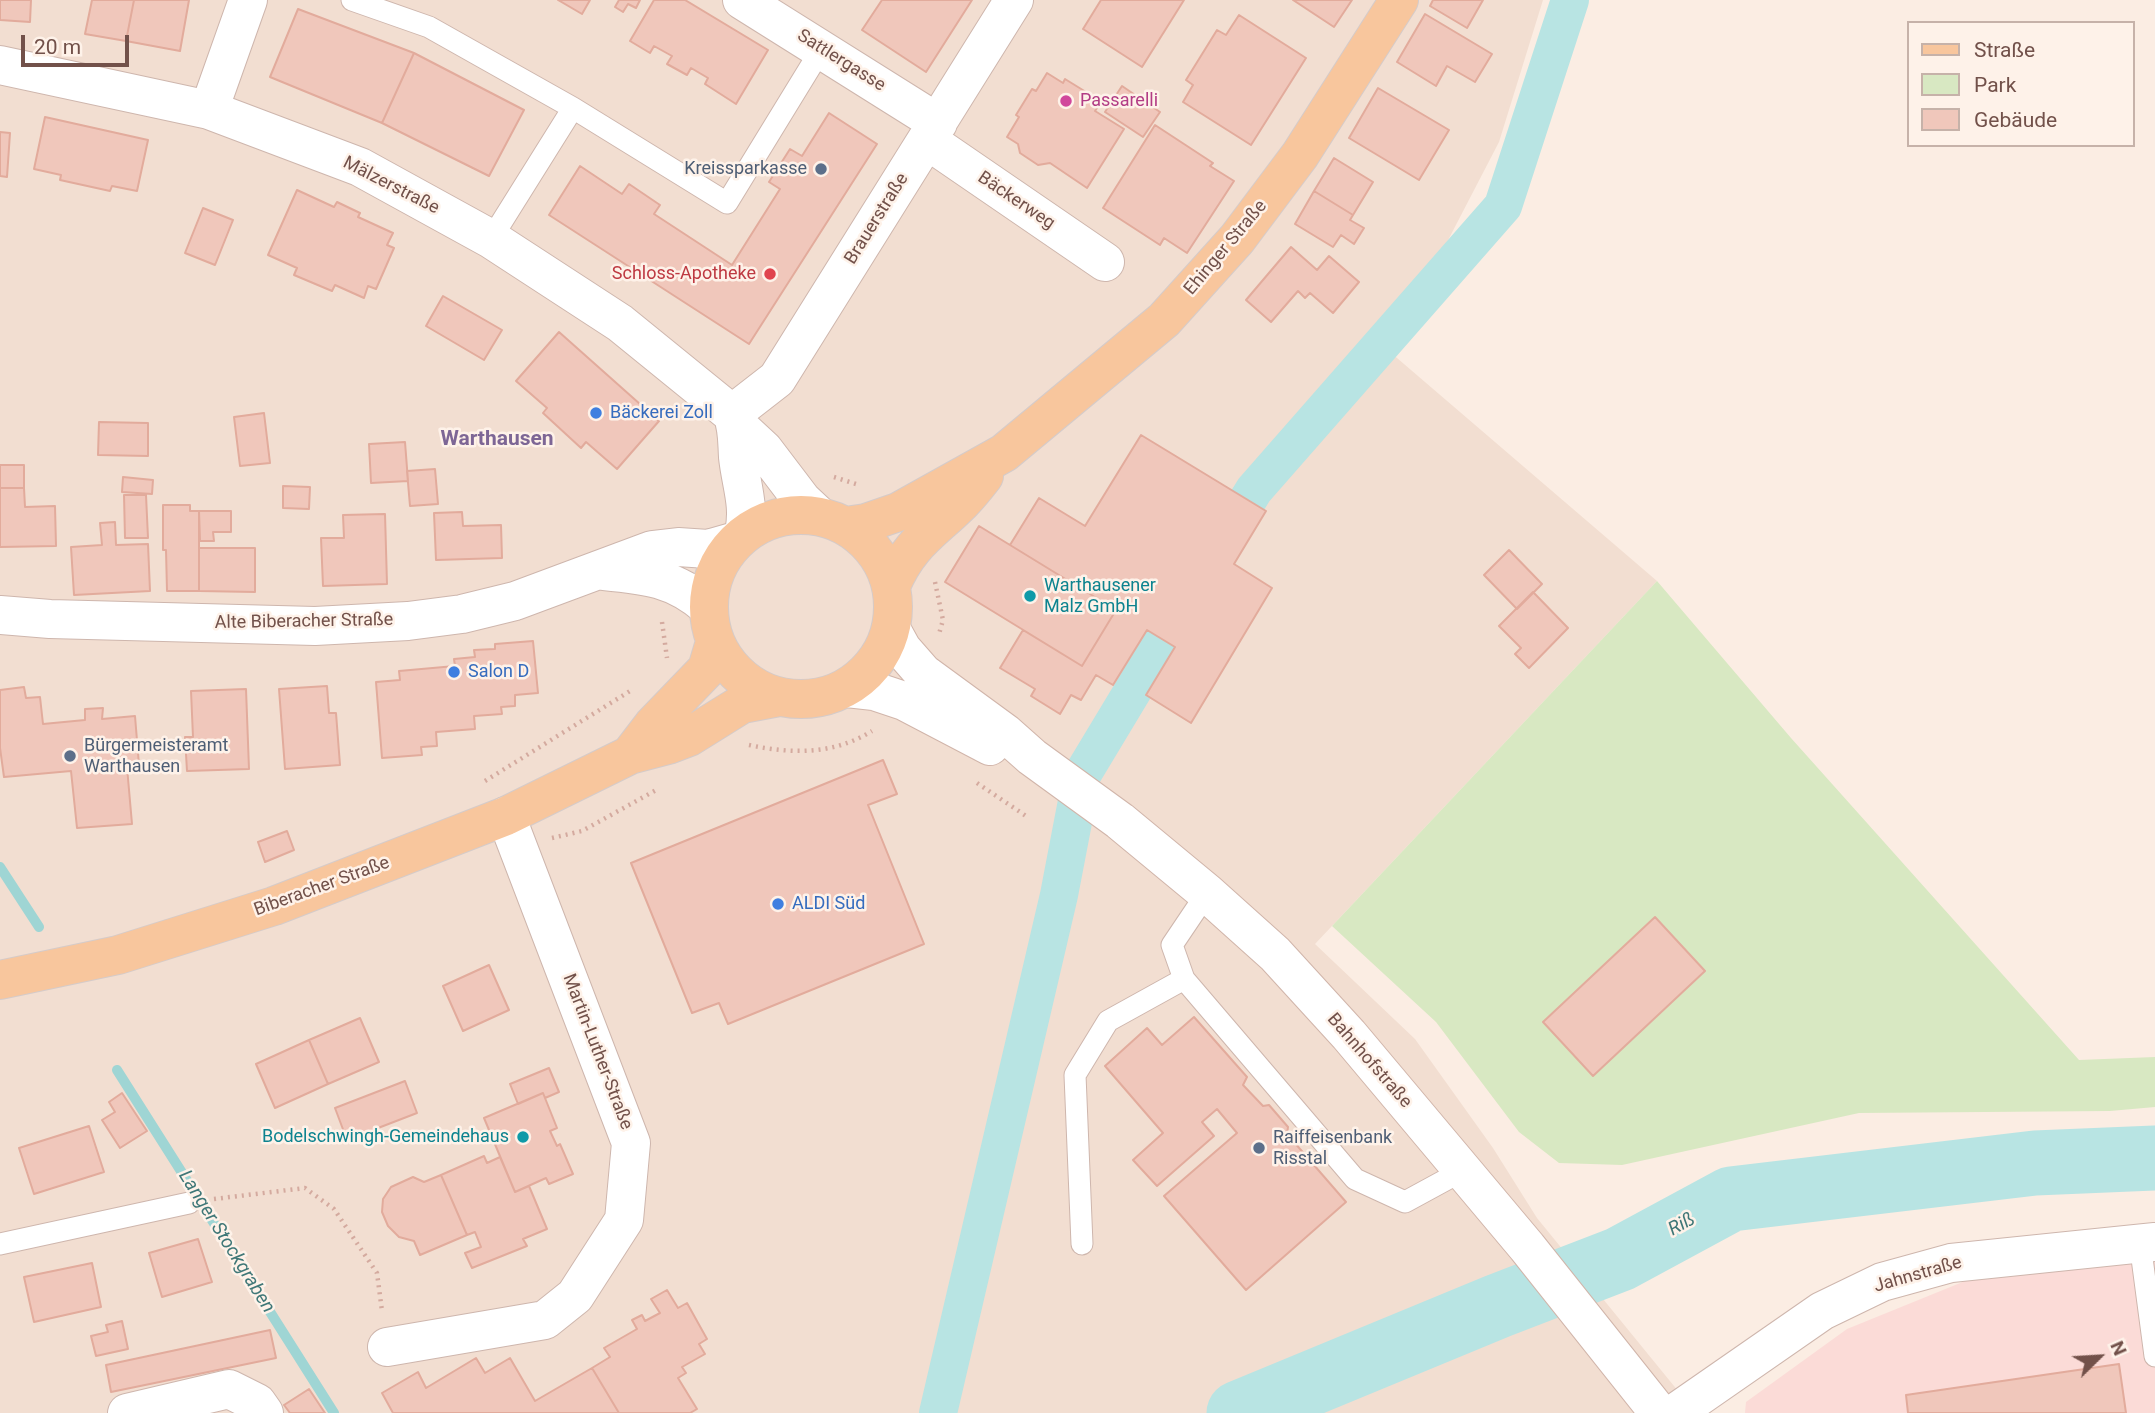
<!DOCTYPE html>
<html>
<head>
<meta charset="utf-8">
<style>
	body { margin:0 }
	#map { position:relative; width:2155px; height:1413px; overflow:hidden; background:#fbede3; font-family:Roboto,sans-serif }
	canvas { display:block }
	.legend { position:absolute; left:1907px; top:21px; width:228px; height:126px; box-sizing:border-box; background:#fef2e9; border:2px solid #c6b2a9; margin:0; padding:9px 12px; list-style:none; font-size:21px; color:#72514a }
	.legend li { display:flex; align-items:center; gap:14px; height:35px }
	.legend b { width:35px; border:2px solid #c6b2a9 }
	.north { position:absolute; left:2064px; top:1322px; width:70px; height:70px; -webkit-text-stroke:5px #fef2e9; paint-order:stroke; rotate:66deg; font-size:19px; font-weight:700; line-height:28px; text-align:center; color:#72514a }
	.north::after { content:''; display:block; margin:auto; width:24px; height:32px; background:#72514a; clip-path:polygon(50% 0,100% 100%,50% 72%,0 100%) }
	.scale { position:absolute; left:21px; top:35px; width:108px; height:32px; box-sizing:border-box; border:4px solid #72514a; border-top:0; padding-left:9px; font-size:21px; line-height:24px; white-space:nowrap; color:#72514a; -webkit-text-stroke:5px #fef2e9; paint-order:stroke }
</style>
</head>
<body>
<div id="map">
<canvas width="2155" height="1413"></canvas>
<ul class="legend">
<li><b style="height:9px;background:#f8c69d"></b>Straße</li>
<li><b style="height:19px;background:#d8e8c2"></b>Park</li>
<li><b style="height:19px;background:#f0c7bb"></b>Gebäude</li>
</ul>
<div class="north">N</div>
<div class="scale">20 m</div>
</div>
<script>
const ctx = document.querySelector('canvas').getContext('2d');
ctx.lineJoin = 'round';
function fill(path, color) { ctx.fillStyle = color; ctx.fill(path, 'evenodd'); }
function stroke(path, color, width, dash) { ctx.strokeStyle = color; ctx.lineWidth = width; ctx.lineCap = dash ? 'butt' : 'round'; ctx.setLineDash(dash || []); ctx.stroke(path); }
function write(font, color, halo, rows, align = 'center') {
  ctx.font = font + ' Roboto,sans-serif'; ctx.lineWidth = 5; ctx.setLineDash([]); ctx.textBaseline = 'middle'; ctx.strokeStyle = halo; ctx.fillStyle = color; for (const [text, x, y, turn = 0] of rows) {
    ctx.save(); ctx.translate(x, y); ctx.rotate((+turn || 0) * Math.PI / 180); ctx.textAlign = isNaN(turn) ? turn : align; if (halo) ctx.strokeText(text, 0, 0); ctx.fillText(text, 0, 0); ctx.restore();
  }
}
const residential = new Path2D(`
	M 0,0 L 1543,0 L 1499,142 L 1390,352 L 1657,581 L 1315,944 L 1415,1039 L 1493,1148 L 1537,1218 L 1696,1413 L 0,1413 Z`);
const commercial = new Path2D(`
	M 2155,1254 L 2155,1413 L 1745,1413 L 1746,1402 L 1847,1329 L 1975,1277 Z`);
const green = new Path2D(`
	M 1657,581 L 1791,738 L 2079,1060 L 2155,1057 L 2155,1107 L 2110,1111 L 1859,1113 L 1622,1165 L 1559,1163 L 1519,1132 L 1436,1022 L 1332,926 Z`);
const stream = new Path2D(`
	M 0,867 L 39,927
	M 117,1070 L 334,1413`);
const canal = new Path2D(`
	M 1220,545 L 1254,490 L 1503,206 L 1570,0
	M 938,1413 L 1059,895 L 1082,775 L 1191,594`);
const river = new Path2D(`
	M 1239,1413 L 1498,1306 L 1620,1259 L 1731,1199 L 2035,1163 L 2155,1158`);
const building = new Path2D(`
	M 0,0 L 31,0 L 30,22 L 0,20 Z
	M 92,0 L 134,0 L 126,41 L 85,34 Z
	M 134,0 L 189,0 L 180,51 L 126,41 Z
	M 558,0 L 590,0 L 582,14 Z
	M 619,0 L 640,0 L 636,8 L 628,4 L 623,12 L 615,7 Z
	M 654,0 L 685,0 L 768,50 L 736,104 L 705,84 L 708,78 L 691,68 L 687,75 L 667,64 L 672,56 L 654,46 L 650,53 L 630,41 Z
	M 882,0 L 972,0 L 926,72 L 862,30 Z
	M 1101,0 L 1184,0 L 1142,67 L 1083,29 Z
	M 1293,0 L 1352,0 L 1334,27 Z
	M 1433,0 L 1483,0 L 1467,28 L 1430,6 Z
	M 298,9 L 414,53 L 382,123 L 270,77 Z
	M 1425,14 L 1492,54 L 1475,82 L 1447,66 L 1436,86 L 1397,62 Z
	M 1239,15 L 1306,58 L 1251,145 L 1183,102 L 1193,85 L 1186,80 L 1217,30 L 1226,35 Z
	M 414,53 L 524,110 L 489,176 L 382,123 Z
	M 1047,73 L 1063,83 L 1065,79 L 1086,92 L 1084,96 L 1099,105 L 1095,111 L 1124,129 L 1087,188 L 1050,163 L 1038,165 L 1020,153 L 1018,144 L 1007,137 L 1019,117 L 1016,115 L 1032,89 L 1036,91 Z
	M 1122,86 L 1160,112 L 1143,137 L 1105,112 Z
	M 1378,88 L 1449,130 L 1419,180 L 1349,138 Z
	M 829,113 L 877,144 L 749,344 L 549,215 L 580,166 L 622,194 L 629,184 L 660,205 L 654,214 L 732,265 L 780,189 L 769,182 L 790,149 L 802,156 Z
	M 45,117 L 148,140 L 137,191 L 112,186 L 110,191 L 60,180 L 61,175 L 34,169 Z
	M 1155,125 L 1213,163 L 1210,166 L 1234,181 L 1187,253 L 1164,238 L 1160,245 L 1103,208 Z
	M 0,132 L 10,133 L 7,177 L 0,176 Z
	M 1334,158 L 1373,182 L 1353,215 L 1314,191 Z
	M 297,190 L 334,207 L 337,202 L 360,213 L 358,217 L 393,233 L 387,245 L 394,248 L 376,289 L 368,286 L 364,298 L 335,285 L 332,291 L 294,275 L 297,268 L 268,255 Z
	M 1314,191 L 1353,215 L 1350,220 L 1364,228 L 1354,244 L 1341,235 L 1333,247 L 1295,224 Z
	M 203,208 L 233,220 L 215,265 L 185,253 Z
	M 1291,247 L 1317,270 L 1329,256 L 1359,282 L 1333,313 L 1310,293 L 1305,298 L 1298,291 L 1271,322 L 1246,300 Z
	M 443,296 L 502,330 L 484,360 L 426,326 Z
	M 559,332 L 659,421 L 617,469 L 586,442 L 581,448 L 543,413 L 547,408 L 516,381 Z
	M 264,413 L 270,463 L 240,466 L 234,417 Z
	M 99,422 L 148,423 L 148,456 L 98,455 Z
	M 1141,435 L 1266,511 L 1234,564 L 1272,588 L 1191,723 L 1146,695 L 1175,647 L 1147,630 L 1113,685 L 1096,675 L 1081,700 L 1071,695 L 1060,714 L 1031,696 L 1035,689 L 1000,668 L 1023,630 L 1082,666 L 1116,610 L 1010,545 L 1039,498 L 1085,526 Z
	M 405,442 L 408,481 L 371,483 L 369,444 Z
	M 0,465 L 24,465 L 24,488 L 0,488 Z
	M 435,469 L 438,504 L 410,506 L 407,471 Z
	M 123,477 L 153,480 L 152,494 L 122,492 Z
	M 283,486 L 310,487 L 309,509 L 283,508 Z
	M 0,488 L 24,488 L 25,507 L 55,506 L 56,546 L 0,547 Z
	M 124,495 L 146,495 L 148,538 L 125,538 Z
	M 163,505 L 190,505 L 190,511 L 199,511 L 199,591 L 167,591 L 166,550 L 163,550 Z
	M 199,511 L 231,511 L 231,532 L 213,532 L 214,541 L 200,541 Z
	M 462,512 L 463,526 L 501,525 L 502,558 L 436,560 L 434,513 Z
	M 385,514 L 387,584 L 323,586 L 321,538 L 344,538 L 343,515 Z
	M 115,522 L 116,545 L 148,544 L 150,591 L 74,595 L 71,547 L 102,545 L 100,523 Z
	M 979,526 L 1116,610 L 1082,666 L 945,582 Z
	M 199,548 L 255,548 L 255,592 L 199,591 Z
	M 1509,550 L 1542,584 L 1517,609 L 1484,575 Z
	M 1533,592 L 1568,628 L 1529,668 L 1515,654 L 1521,648 L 1499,626 Z
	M 533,641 L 538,693 L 515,695 L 515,706 L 501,707 L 502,714 L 474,716 L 475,729 L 436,732 L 437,746 L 421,747 L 422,755 L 382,758 L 376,682 L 400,680 L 399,671 L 455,666 L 454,659 L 475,657 L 474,650 L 495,649 L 495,644 Z
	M 327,686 L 329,713 L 336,713 L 340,765 L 285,769 L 279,689 Z
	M 24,687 L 26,698 L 40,697 L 43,724 L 85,720 L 85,709 L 103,708 L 102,719 L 135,716 L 139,765 L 127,767 L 132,824 L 77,828 L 71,771 L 4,777 L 0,748 L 0,690 Z
	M 246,689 L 249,769 L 187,771 L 185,737 L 193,737 L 191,691 Z
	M 883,760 L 897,794 L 868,805 L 924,944 L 728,1024 L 719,1003 L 692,1013 L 631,863 Z
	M 287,831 L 294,850 L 265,862 L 258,842 Z
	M 1655,917 L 1705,971 L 1593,1076 L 1543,1022 Z
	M 489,965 L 509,1010 L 463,1031 L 443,986 Z
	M 1194,1017 L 1247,1077 L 1243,1085 L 1263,1106 L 1269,1105 L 1288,1127 L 1287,1134 L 1346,1202 L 1246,1290 L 1164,1196 L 1237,1133 L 1217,1109 L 1202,1122 L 1214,1136 L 1157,1186 L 1133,1160 L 1163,1133 L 1105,1066 L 1147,1028 L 1162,1045 Z
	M 360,1018 L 379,1062 L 328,1084 L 309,1040 Z
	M 309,1040 L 328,1084 L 275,1108 L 256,1064 Z
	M 549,1068 L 559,1092 L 545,1098 L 543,1093 L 518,1104 L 510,1084 Z
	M 405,1081 L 417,1113 L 347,1140 L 335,1108 Z
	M 122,1093 L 147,1131 L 120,1148 L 102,1120 L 115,1112 L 109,1102 Z
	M 543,1093 L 557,1128 L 550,1131 L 557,1146 L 560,1144 L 573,1174 L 549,1184 L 546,1178 L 515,1192 L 484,1118 Z
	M 89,1126 L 104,1172 L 34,1194 L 19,1148 Z
	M 484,1156 L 487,1163 L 500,1157 L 515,1192 L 529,1186 L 547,1229 L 523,1239 L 527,1246 L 472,1268 L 465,1253 L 481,1247 L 475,1232 L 467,1235 L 441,1175 Z
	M 441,1175 L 467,1235 L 420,1255 L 414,1241 L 399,1237 L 388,1226 L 382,1212 L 383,1199 L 391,1187 L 413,1177 L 424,1182 Z
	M 198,1239 L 212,1282 L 162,1297 L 149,1253 Z
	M 92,1263 L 101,1307 L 34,1322 L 24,1277 Z
	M 667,1290 L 678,1308 L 687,1303 L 707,1339 L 699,1344 L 705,1354 L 682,1367 L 686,1373 L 678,1378 L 697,1409 L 690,1413 L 619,1413 L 592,1368 L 610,1357 L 604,1348 L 637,1329 L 632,1320 L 642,1315 L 645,1321 L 660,1313 L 651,1299 Z
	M 122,1321 L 128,1349 L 96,1356 L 91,1336 L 108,1332 L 106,1325 Z
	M 270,1330 L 276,1358 L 111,1392 L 106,1365 Z
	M 476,1358 L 485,1373 L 510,1358 L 535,1401 L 592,1368 L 619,1413 L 393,1413 L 382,1393 L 418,1372 L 426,1388 Z
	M 2119,1364 L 2126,1413 L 1908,1413 L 1906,1395 Z
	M 309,1389 L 325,1413 L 290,1413 L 284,1405 Z`);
const path = new Path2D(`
	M 834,477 L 859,485
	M 935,582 L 943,620 L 939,634
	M 662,622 L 667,658
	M 749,745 C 792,754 833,755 872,731
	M 485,781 L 630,691
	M 977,783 L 1026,816
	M 552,838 L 582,831 L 658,789
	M 214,1199 L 305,1188 L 334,1209 L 377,1273 L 382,1311`);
const lane = new Path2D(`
	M 352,0 L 429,27 L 573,108 L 727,203 L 822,48
	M 491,239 L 573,108
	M 1207,893 L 1172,945 L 1184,979 L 1355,1179 L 1405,1202 L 1462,1171
	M 2140,1243 L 2155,1356
	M 0,1244 L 189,1203
	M 1082,1244 L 1075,1075 L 1108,1021 L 1184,979`);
const street = new Path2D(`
	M 742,0 L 938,123
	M 0,65 L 209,110 L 360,167 L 491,239 L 620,323 L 732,414 C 738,428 737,442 738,457 C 741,485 750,505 744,533
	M 209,110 L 248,0
	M 927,140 L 1105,262
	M 732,414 L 777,379 L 1014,0
	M 736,424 L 764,450 L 802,500 L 818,515
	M 604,571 C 646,575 675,578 708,607
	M 0,615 L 50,619 L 315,626 L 408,621 L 462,614 L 515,601 L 652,550 L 678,547 L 708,549 L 736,541
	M 387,1347 L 545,1320 L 575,1296 L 624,1220 L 631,1143 L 506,816
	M 127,1413 L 229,1389 L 257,1403 L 264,1413
	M 1675,1413 L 1822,1311 L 1882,1282 L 1951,1263 L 2155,1242`);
const secondary = new Path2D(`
	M 891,629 L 902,649 L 923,673 L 1005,733 L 1032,757 L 1120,821 L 1207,893 L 1275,954 L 1349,1035 L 1527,1247 L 1659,1413
	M 847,688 L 874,691 L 904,701 L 990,746`);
const primary = new Path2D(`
	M709 607a92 92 0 1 1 184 0a92 92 0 1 1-184 0Z
	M 846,526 L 866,523 L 898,512 L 1004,453 L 1164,320 L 1237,239 L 1300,155 L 1399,0
	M 891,586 C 909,543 932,532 962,502 C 970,494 977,485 984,476
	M 630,755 L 653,725 L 707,669 L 715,642
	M 0,980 L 118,955 L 274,906 L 506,816 L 630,755 L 668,745 L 689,737 L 742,704 L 779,697`);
const markers = [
	[1066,101,7,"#d1479c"],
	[821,169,7,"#5c6f8a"],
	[770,274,7,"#e0444e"],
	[596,413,7,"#3f7fe0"],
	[1030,596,7,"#0f9aa8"],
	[454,672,7,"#3f7fe0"],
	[70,756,7,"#5c6f8a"],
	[778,904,7,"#3f7fe0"],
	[523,1137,7,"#0f9aa8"],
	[1259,1148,7,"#5c6f8a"]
];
const streetNames = [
	["Sattlergasse",841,61,32],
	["Mälzerstraße",391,186,27],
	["Bäckerweg",1016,201,34],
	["Brauerstraße",877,219,-58],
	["Ehinger Straße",1226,248,-50],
	["Alte Biberacher Straße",304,622,-1],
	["Biberacher Straße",322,887,-20],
	["Martin-Luther-Straße",597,1052,69],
	["Bahnhofstraße",1369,1061,49],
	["Jahnstraße",1918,1275,-16]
];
const hotelNames = [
	["Passarelli",1080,101]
];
const serviceNames = [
	["Kreissparkasse",807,169,"right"],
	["Bürgermeisteramt",84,746],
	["Warthausen",84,767],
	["Raiffeisenbank",1273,1138],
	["Risstal",1273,1159]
];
const healthNames = [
	["Schloss-Apotheke",756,274]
];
const shopNames = [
	["Bäckerei Zoll",610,413],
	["Salon D",468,672],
	["ALDI Süd",792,904]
];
const cultureNames = [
	["Warthausener",1044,586],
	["Malz GmbH",1044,607],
	["Bodelschwingh-Gemeindehaus",509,1137,"right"]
];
const waterNames = [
	["Riß",1682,1225,-29],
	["Langer Stockgraben",226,1242,58]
];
const quarterNames = [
	["Warthausen",497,440]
];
fill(residential, '#f2ded1');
fill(commercial, '#fbdbd7');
fill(green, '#d8e8c2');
stroke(stream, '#9fd5d4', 10);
stroke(canal, '#b8e4e3', 38);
stroke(river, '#b8e4e3', 65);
fill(building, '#f0c7bb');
stroke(building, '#e2ab9c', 2);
stroke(lane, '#ceb6ad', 23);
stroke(street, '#ceb6ad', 40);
stroke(secondary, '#d1b5aa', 40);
stroke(primary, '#d5cbc9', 40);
stroke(path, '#d4aa9f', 4.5, [2, 5]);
stroke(lane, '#fff', 21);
stroke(street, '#fff', 38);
stroke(secondary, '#fff', 38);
stroke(primary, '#f8c69d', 38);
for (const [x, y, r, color] of markers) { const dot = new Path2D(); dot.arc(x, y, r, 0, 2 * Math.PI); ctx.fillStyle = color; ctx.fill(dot); stroke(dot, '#fef2e9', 2.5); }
write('18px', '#72514a', '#fef2e9', streetNames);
write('18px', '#b23c85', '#fef2e9', hotelNames, 'left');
write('18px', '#4e5e75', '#fef2e9', serviceNames, 'left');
write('18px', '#be3a42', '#fef2e9', healthNames, 'right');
write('18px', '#366cbe', '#fef2e9', shopNames, 'left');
write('18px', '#0d838f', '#fef2e9', cultureNames, 'left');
write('italic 19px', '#3f7777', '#fef2e9', waterNames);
write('bold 21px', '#7d6695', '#fef2e9', quarterNames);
</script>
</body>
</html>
